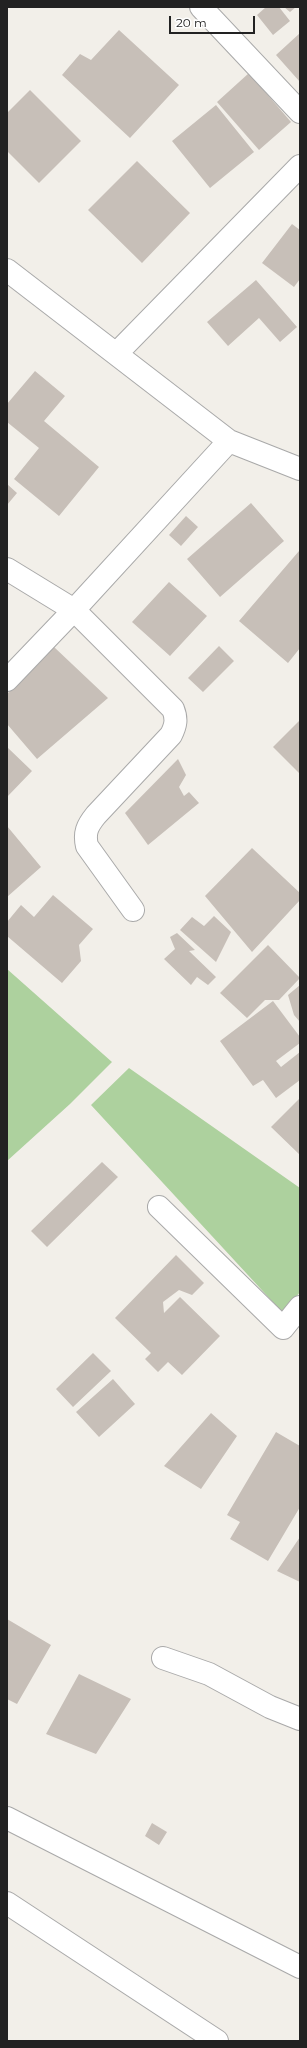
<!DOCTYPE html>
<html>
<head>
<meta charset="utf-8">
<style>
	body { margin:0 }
	#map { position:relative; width:307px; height:2048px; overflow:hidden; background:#f2efe9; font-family:Montserrat,sans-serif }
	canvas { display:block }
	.frame { position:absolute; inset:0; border:8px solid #222; pointer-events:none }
	.scale { position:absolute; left:169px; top:16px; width:86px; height:18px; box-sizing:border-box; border:2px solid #222; border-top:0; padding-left:5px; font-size:12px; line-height:14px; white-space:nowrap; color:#222; -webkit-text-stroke:3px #fff; paint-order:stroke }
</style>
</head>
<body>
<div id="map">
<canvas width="307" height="2048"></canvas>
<div class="frame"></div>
<div class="scale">20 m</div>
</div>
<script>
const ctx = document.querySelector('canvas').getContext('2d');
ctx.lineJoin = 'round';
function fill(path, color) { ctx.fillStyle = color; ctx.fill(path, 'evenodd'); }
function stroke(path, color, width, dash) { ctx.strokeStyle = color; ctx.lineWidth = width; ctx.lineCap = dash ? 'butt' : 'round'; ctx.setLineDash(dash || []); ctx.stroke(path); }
const forest = new Path2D(`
	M 7,969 L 112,1062 L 70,1104 L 7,1161 Z
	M 129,1068 L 300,1188 L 300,1292 L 283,1313 L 91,1105 Z`);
const building = new Path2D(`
	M 266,7 L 279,7 L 290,21 L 273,35 L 257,15 Z
	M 284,7 L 296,7 L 290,12 Z
	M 119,30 L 179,85 L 130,138 L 62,75 L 80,54 L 91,60 Z
	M 300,33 L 300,82 L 276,55 Z
	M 249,73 L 291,122 L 259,150 L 217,102 Z
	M 30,90 L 81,141 L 39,183 L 7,151 L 7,113 Z
	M 216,105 L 254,152 L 210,188 L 172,141 Z
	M 137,161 L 190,213 L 142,263 L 88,210 Z
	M 292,224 L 300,230 L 300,279 L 294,287 L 262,263 Z
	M 256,280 L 297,327 L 280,342 L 259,318 L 228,346 L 207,322 Z
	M 35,371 L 65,396 L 44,421 L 99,467 L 59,516 L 14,479 L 39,448 L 7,422 L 7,404 Z
	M 7,484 L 17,493 L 7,505 Z
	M 251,503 L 284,541 L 220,597 L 187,559 Z
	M 186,516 L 198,527 L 181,546 L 169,535 Z
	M 299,551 L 300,648 L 288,663 L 239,621 Z
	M 169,582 L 207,616 L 170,656 L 132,622 Z
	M 219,646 L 234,661 L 203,692 L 188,678 Z
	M 54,647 L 108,698 L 37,759 L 7,724 L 7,694 Z
	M 300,720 L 300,774 L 273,747 Z
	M 7,747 L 32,771 L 7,797 Z
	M 178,759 L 186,775 L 179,787 L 184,796 L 189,792 L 199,803 L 148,845 L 125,813 Z
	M 7,826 L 41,867 L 7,897 Z
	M 252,848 L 300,893 L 300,900 L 252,952 L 205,896 Z
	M 53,895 L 93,929 L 79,945 L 81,961 L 62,983 L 7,936 L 7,922 L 21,905 L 34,917 Z
	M 214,916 L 231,932 L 216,962 L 180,930 L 192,917 L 204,926 Z
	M 177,933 L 195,950 L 189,951 L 216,977 L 208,985 L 197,977 L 191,985 L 164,959 L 175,949 L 170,937 Z
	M 268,945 L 300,978 L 279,1000 L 265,1000 L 247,1018 L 220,993 Z
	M 300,985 L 300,1022 L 294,1015 L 288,995 Z
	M 273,1001 L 300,1037 L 300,1043 L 276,1061 L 281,1067 L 300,1052 L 300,1080 L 276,1098 L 263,1080 L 253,1086 L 220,1041 Z
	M 300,1098 L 300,1155 L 271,1127 Z
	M 102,1162 L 118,1177 L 47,1247 L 31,1231 Z
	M 176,1255 L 204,1283 L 192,1295 L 179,1290 L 163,1302 L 164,1313 L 180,1297 L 220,1336 L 182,1375 L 168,1362 L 158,1372 L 145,1359 L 151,1353 L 115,1318 Z
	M 93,1353 L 111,1371 L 73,1407 L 56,1389 Z
	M 113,1379 L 135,1404 L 99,1437 L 76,1412 Z
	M 211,1413 L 237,1436 L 201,1489 L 164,1466 Z
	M 276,1432 L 300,1446 L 300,1507 L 268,1561 L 230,1539 L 240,1522 L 227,1515 Z
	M 300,1537 L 300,1582 L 277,1571 Z
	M 7,1619 L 51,1645 L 17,1704 L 7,1699 Z
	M 79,1674 L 131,1699 L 96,1754 L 46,1734 Z
	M 152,1823 L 167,1832 L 159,1845 L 145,1836 Z`);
const minor = new Path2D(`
	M 201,7 L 300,112
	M 7,270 L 229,441 L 300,469
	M 117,353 L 300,166
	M 7,569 L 74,610 L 173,709 C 177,719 176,725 171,735 L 96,815 C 87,826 84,833 87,846 L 133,910
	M 7,680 L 74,610 L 229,441
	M 159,1207 L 283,1328 L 300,1307
	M 163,1658 L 209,1674 L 270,1707 L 300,1719
	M 7,1818 L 300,1967
	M 7,1903 L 217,2041`);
fill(forest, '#add19e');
fill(building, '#c7bfb8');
stroke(minor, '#a9a9a9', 24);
stroke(minor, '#fff', 22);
</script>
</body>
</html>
